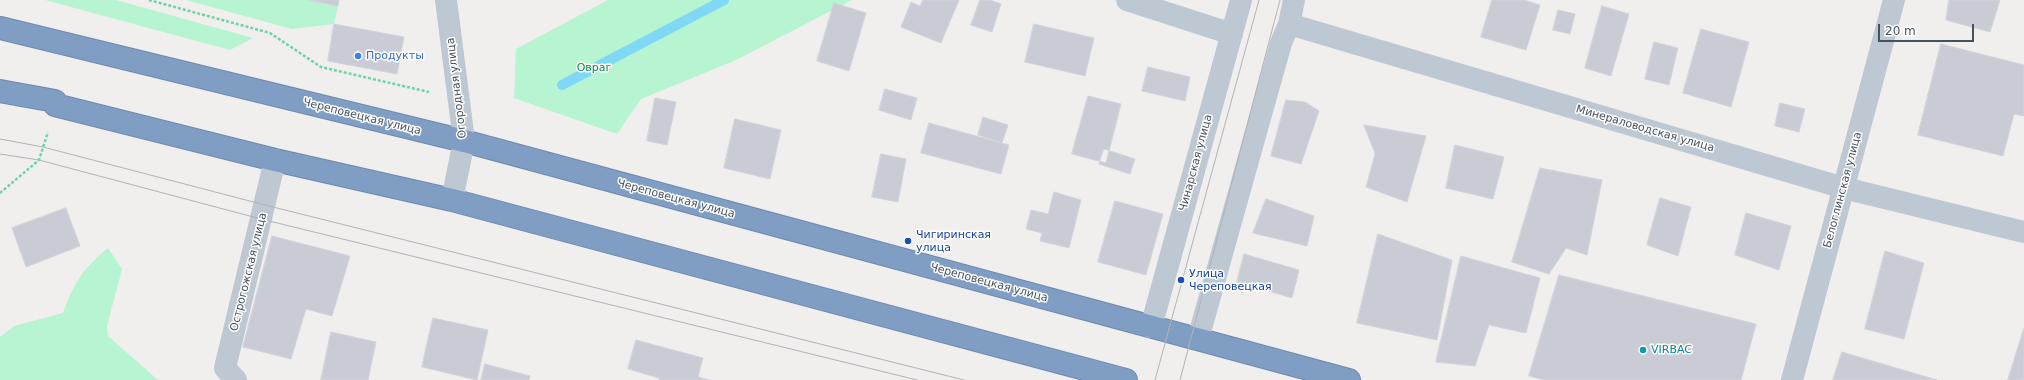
<!DOCTYPE html>
<html>
<head>
<meta charset="utf-8">
<style>
	body { margin:0 }
	#map { position:relative; width:2024px; height:380px; overflow:hidden; background:#f1eeee; font-family:"DejaVu Sans",sans-serif }
	canvas { display:block }
	.scale { position:absolute; left:1878px; top:24px; width:96px; height:18px; box-sizing:border-box; border:2px solid #44515e; border-top:0; padding-left:5px; font-size:12px; line-height:14px; white-space:nowrap; color:#44515e; -webkit-text-stroke:3px #fff; paint-order:stroke }
</style>
</head>
<body>
<div id="map">
<canvas width="2024" height="380"></canvas>
<div class="scale">20 m</div>
</div>
<script>
const ctx = document.querySelector('canvas').getContext('2d');
ctx.lineJoin = 'round';
function fill(path, color) { ctx.fillStyle = color; ctx.fill(path, 'evenodd'); }
function stroke(path, color, width, dash) { ctx.strokeStyle = color; ctx.lineWidth = width; ctx.lineCap = dash ? 'butt' : 'round'; ctx.setLineDash(dash || []); ctx.stroke(path); }
function write(font, color, halo, rows, align = 'center') {
  ctx.font = font + ' "DejaVu Sans",sans-serif'; ctx.lineWidth = 3; ctx.setLineDash([]); ctx.textBaseline = 'middle'; ctx.strokeStyle = halo; ctx.fillStyle = color; for (const [text, x, y, turn = 0] of rows) {
    ctx.save(); ctx.translate(x, y); ctx.rotate((+turn || 0) * Math.PI / 180); ctx.textAlign = isNaN(turn) ? turn : align; if (halo) ctx.strokeText(text, 0, 0); ctx.fillText(text, 0, 0); ctx.restore();
  }
}
const green = new Path2D(`
	M 45,0 L 116,0 L 253,38 L 230,50 Z
	M 186,0 L 310,0 L 338,6 L 334,24 L 292,29 Z
	M 608,0 L 852,0 L 736,60 L 641,99 L 617,134 L 514,98 L 516,49 Z
	M 108,248 L 122,269 L 107,326 L 108,336 L 158,380 L 0,380 L 0,337 L 14,326 L 63,313 C 74,283 83,268 108,248 Z`);
const stream = new Path2D(`
	M 562,85 L 724,0`);
const building = new Path2D(`
	M 310,0 L 339,0 L 338,6 Z
	M 923,0 L 959,0 L 941,43 L 901,27 L 911,2 L 920,6 Z
	M 980,0 L 990,0 L 1001,4 L 992,32 L 971,25 Z
	M 1492,0 L 1524,0 L 1540,5 L 1526,50 L 1481,37 Z
	M 1949,0 L 2000,0 L 1990,32 L 1946,20 Z
	M 834,3 L 866,13 L 849,71 L 817,61 Z
	M 1602,6 L 1629,14 L 1611,76 L 1585,68 Z
	M 1558,10 L 1575,14 L 1570,34 L 1553,30 Z
	M 334,24 L 404,37 L 397,74 L 328,61 Z
	M 1034,24 L 1094,38 L 1085,76 L 1025,62 Z
	M 1701,29 L 1749,42 L 1731,107 L 1683,93 Z
	M 1654,42 L 1678,48 L 1669,85 L 1645,79 Z
	M 1941,44 L 2024,65 L 2024,116 L 2014,114 L 2003,156 L 1918,135 Z
	M 1148,67 L 1190,77 L 1185,101 L 1142,91 Z
	M 885,89 L 917,98 L 911,120 L 879,110 Z
	M 1088,96 L 1121,104 L 1106,163 L 1072,154 Z
	M 655,98 L 676,102 L 667,145 L 647,141 Z
	M 1286,100 L 1305,102 L 1319,111 L 1301,164 L 1271,156 Z
	M 1780,103 L 1805,109 L 1799,132 L 1775,126 Z
	M 983,117 L 1008,125 L 1002,143 L 978,135 Z
	M 735,119 L 781,130 L 770,179 L 724,168 Z
	M 929,123 L 1009,145 L 1001,174 L 921,153 Z
	M 1364,125 L 1426,136 L 1407,202 L 1366,187 L 1375,154 Z
	M 1455,145 L 1504,157 L 1493,199 L 1446,188 Z
	M 1104,149 L 1135,159 L 1130,174 L 1099,164 Z
	M 881,154 L 906,159 L 898,202 L 872,197 Z
	M 1540,168 L 1602,180 L 1587,255 L 1566,248 L 1549,274 L 1512,262 Z
	M 1054,192 L 1081,200 L 1069,248 L 1040,241 L 1042,233 L 1026,229 L 1031,210 L 1048,214 Z
	M 1660,198 L 1691,207 L 1678,256 L 1647,245 Z
	M 1266,199 L 1314,216 L 1307,246 L 1253,233 Z
	M 1115,201 L 1163,214 L 1146,275 L 1098,262 Z
	M 66,208 L 80,246 L 26,267 L 12,228 Z
	M 1746,213 L 1791,226 L 1779,270 L 1735,255 Z
	M 1378,234 L 1452,260 L 1437,340 L 1357,323 Z
	M 272,236 L 350,256 L 332,316 L 306,309 L 291,359 L 243,347 Z
	M 1885,251 L 1924,263 L 1904,339 L 1865,329 Z
	M 1244,254 L 1299,270 L 1292,298 L 1237,282 Z
	M 1461,256 L 1540,278 L 1526,333 L 1489,325 L 1475,366 L 1436,362 Z
	M 1559,275 L 1756,324 L 1741,380 L 1544,380 L 1529,376 Z
	M 433,318 L 488,330 L 477,380 L 422,367 Z
	M 2024,328 L 2024,380 L 2008,380 Z
	M 331,332 L 376,342 L 368,380 L 321,380 Z
	M 636,340 L 703,358 L 698,377 L 709,380 L 659,380 L 659,378 L 628,369 Z
	M 1842,352 L 1937,380 L 1833,380 Z
	M 485,364 L 530,376 L 529,380 L 481,380 Z`);
const path = new Path2D(`
	M 149,0 L 270,33 L 321,67 L 429,92
	M 0,193 L 39,160 L 48,132`);
const minor = new Path2D(`
	M 446,0 L 464,141 L 452,200
	M 1127,0 L 1232,34
	M 1289,24 L 1294,0
	M 1151,327 L 1241,0
	M 1198,339 L 1281,43 L 1289,24 L 1844,188 L 2024,232
	M 236,380 L 225,368 L 275,160
	M 1792,380 L 1894,0`);
const highway = new Path2D(`
	M 0,28 L 464,141 L 1349,380
	M 0,91 L 55,101 L 55,105 L 275,160 L 452,200 L 1126,380`);
const tram = new Path2D(`
	M 0,139 L 43,147 L 265,205 L 964,380
	M 0,154 L 39,160 L 261,219 L 917,380
	M 1155,380 L 1259,0
	M 1180,380 L 1280,0`);
const markers = [
	[358,56,4,"#3f7fe0"],
	[908,241,4,"#1a4fb4"],
	[1181,280,4,"#1a4fb4"],
	[1643,350,4,"#0f9aa8"]
];
const shopNames = [
	["Продукты",366,56]
];
const parkNames = [
	["Овраг",594,68]
];
const streetNames = [
	["Огородная улица",457,88,-97],
	["Череповецкая улица",362,117,14],
	["Минераловодская улица",1645,129,16],
	["Чинарская улица",1196,163,-75],
	["Белоглинская улица",1843,190,-75],
	["Череповецкая улица",676,199,15],
	["Острогожская улица",249,272,-76],
	["Череповецкая улица",989,283,15]
];
const transitNames = [
	["Чигиринская",916,235],
	["улица",916,248],
	["Улица",1189,274],
	["Череповецкая",1189,287]
];
const cultureNames = [
	["VIRBAC",1651,350]
];
fill(green, '#b7f4d1');
stroke(stream, '#7fd9f6', 10);
fill(building, '#c9ccd4');
stroke(building, '#d1d4db', 1);
stroke(highway, '#6b89af', 24);
stroke(path, '#6bd6a5', 2.5, [3, 2]);
stroke(minor, '#bdc8d2', 22);
stroke(highway, '#809ec3', 22);
stroke(tram, '#afb3b9', 1);
for (const [x, y, r, color] of markers) { const dot = new Path2D(); dot.arc(x, y, r, 0, 2 * Math.PI); ctx.fillStyle = color; ctx.fill(dot); stroke(dot, '#fff', 1.5); }
write('11px', '#366cbe', '#fff', shopNames, 'left');
write('11px', '#0c884e', '#fff', parkNames);
write('11px', '#44515e', '#fff', streetNames);
write('11px', '#164399', '#fff', transitNames, 'left');
write('11px', '#0d838f', '#fff', cultureNames, 'left');
</script>
</body>
</html>
